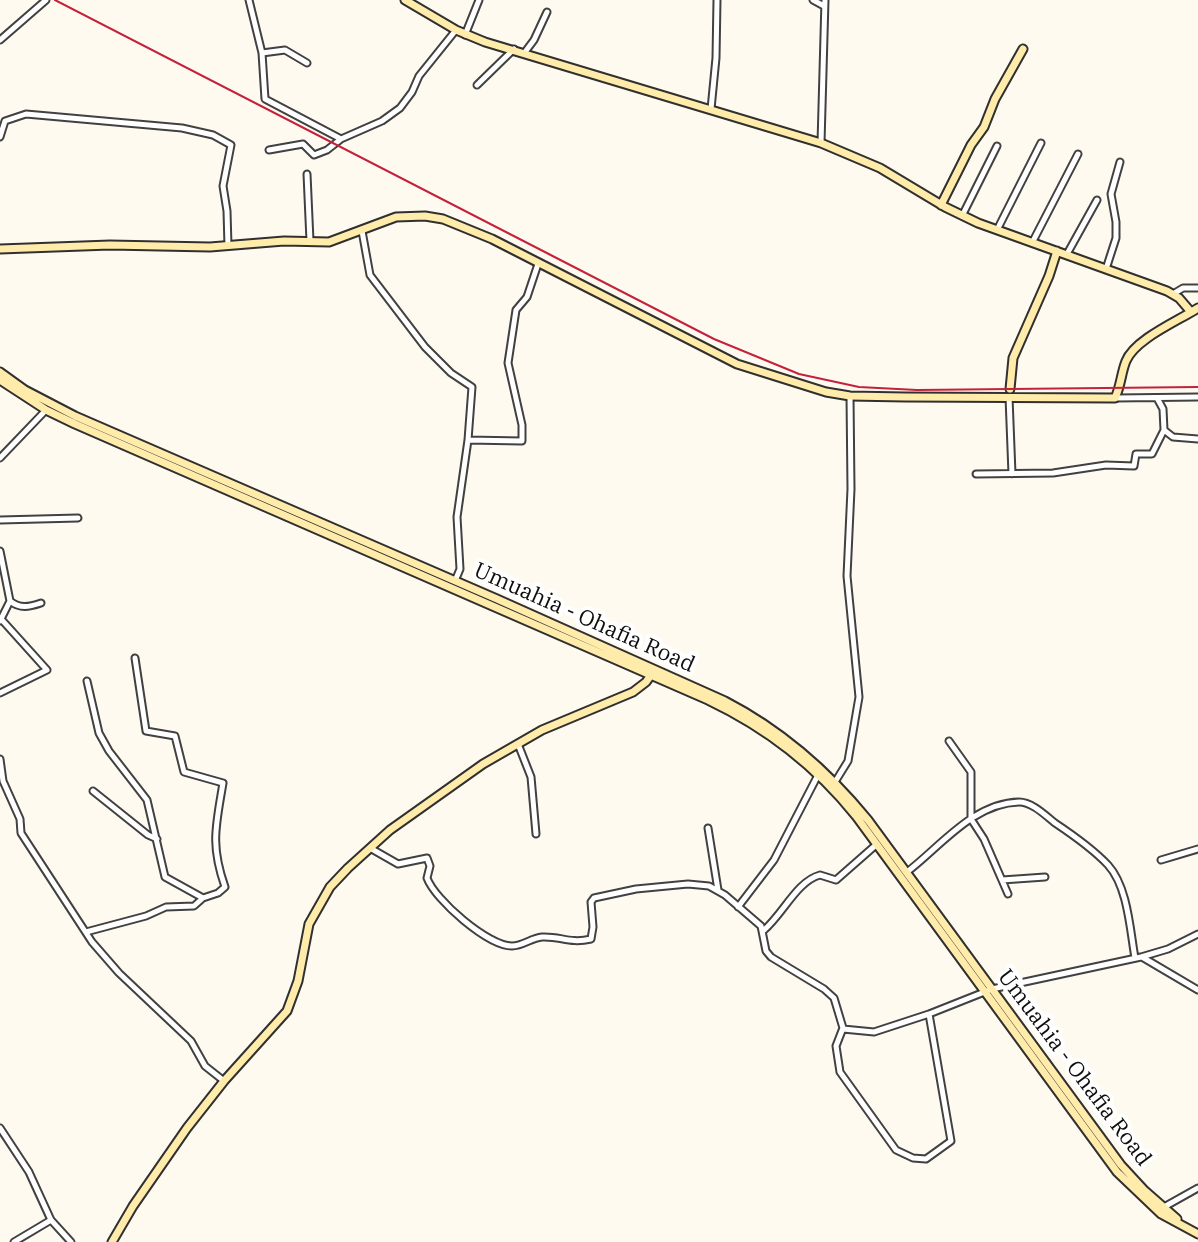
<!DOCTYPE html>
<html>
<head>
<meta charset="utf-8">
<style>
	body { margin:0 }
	canvas { display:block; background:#fffaef }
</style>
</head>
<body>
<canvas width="1198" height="1242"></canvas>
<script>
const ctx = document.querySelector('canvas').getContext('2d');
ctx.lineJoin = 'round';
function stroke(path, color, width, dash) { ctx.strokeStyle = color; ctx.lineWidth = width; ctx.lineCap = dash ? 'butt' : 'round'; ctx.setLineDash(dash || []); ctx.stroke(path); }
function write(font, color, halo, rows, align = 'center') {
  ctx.font = font + ' "IBM Plex Serif",serif'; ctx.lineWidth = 8; ctx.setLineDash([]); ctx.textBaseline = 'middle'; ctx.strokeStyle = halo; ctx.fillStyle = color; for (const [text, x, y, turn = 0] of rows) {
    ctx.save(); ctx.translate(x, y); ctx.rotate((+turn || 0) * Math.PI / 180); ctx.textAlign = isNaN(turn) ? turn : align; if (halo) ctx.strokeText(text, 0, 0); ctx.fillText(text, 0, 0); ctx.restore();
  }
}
const street = new Path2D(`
	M 249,0 L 262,53 L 265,99 L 341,139
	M 813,0 L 824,6
	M 465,35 L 479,0
	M 0,40 L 46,0
	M 525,52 L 534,40 L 547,12
	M 262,53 L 285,50 L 307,63
	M 477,85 L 514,49
	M 711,109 L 716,58 L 717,0
	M 0,137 L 5,121 L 26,114 L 182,128 L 213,135 L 231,145 L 223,186 L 227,211 L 228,246
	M 821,143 L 825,0
	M 269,150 L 303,144 L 314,155 L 327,150 L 341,139 L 382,121 L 400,108 L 412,92 L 419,76 L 456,30
	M 307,174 L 310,241
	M 962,216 L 997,146
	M 997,230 L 1041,143
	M 362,231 L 370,275 L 425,347 L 451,373 L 472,387 L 468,440
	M 1032,243 L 1078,154
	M 1067,254 L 1097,200
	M 1106,269 L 1116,238 L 1116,222 L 1111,194 L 1120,162
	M 1173,294 L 1183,288 L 1198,288
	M 1009,397 L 1012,474
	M 1116,398 L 1198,397
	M 1157,398 L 1163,409 L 1164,430 L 1173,437 L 1198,439
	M 0,458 L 46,410
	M 976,474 L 1053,473 L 1106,465 L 1134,466 L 1136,454 L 1152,454 L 1164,430
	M 0,520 L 78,518
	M 0,551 L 10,601 C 20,609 29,607 41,603
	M 455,581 L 460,569 L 457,517 L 468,440 L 522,441 L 522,425 L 508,363 L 516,310 L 527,297 L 538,264
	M 0,621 L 10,601
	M 87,681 L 99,733 L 109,751 L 147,800 L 165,877 L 203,898
	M 0,693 L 47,670 L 1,619
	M 949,741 L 971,772 L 971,819 L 984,839 L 1008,894
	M 518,744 L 531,777 L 536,834
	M 0,759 L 3,781 L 20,819 L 21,833 L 92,942 L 119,973 L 191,1041 L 205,1066 L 224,1081
	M 835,782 L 848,761 L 859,697 L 847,576 L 851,489 L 850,396
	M 93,791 L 148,835 L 157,839
	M 708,828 L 718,890
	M 370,848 L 398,864 L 427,858 L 430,866 L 427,878 C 435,900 488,946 512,946 C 523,946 531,938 542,937 C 561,936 569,944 591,939 L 593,927 L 591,902 L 594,898 L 636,889 L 688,884 L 709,886 L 725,895 L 761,926 L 766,951 L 771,957 L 824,989 L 834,998 L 843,1028 L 836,1046 L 840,1072 L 896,1150 L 913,1158 L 926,1159 L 951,1141 L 929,1014
	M 1161,860 L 1198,849
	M 907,872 C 940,847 973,803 1019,802 C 1032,802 1045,815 1055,823 C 1073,835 1093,849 1108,865 C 1128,887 1130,930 1135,958
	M 1002,880 L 1045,877
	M 738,907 L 774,860 L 818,775
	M 764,930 C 783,914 797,881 820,875 L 836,880 L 877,844
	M 86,932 L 146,916 L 166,907 L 194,906 L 203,898 L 218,893 L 225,887 C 210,844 216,826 223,783 L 184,772 L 175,736 L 146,731 L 135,658
	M 1142,957 L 1198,990
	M 843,1029 L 874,1032 L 929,1014 L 992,989 L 1141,957 L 1168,949 L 1198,934
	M 0,1128 L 29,1172 L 51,1220 L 71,1242
	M 1164,1207 L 1198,1188
	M 14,1242 L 51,1220`);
const secondary = new Path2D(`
	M 405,0 L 456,30 L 485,42 L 821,143 L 880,168 L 945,207 L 978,223 L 1167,291 L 1179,298 L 1191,312
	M 941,205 L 971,145 L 984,127 L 995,99 L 1023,49
	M 0,249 L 110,245 L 210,247 L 284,241 L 329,242 L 396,217 L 425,216 L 443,219 L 492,239 L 737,364 L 826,392 L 850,396 L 905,397 L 1115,398 C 1121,386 1121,373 1126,361 C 1135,339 1178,321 1198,308
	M 0,372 L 25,390 L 75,416 L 497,599 L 725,701 C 781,730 828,771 868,820 L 1121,1165 L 1145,1191 L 1177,1219
	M 0,380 L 46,410 L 75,424 L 708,700 C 767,728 816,766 856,816 L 1117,1172 L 1161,1214 L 1198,1234
	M 1010,389 L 1013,358 L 1049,276 L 1057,251
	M 112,1242 L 133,1206 L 187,1128 L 224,1081 L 287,1011 L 298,981 L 309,924 L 330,887 L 348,868 L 390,830 L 483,764 L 542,730 L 633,692 L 646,682 L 654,671`);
const rail = new Path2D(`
	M 55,0 L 714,339 L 799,374 L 859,387 L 917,390 L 1198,387`);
const streetNames = [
	["Umuahia - Ohafia Road",584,618,24],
	["Umuahia - Ohafia Road",1074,1068,53]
];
stroke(street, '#414141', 9);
stroke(secondary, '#303030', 11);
stroke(street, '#fff', 5);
stroke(secondary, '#ffebaa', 7);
stroke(rail, '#c3213c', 2);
write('22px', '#0e0e0e', '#fff', streetNames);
</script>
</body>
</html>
